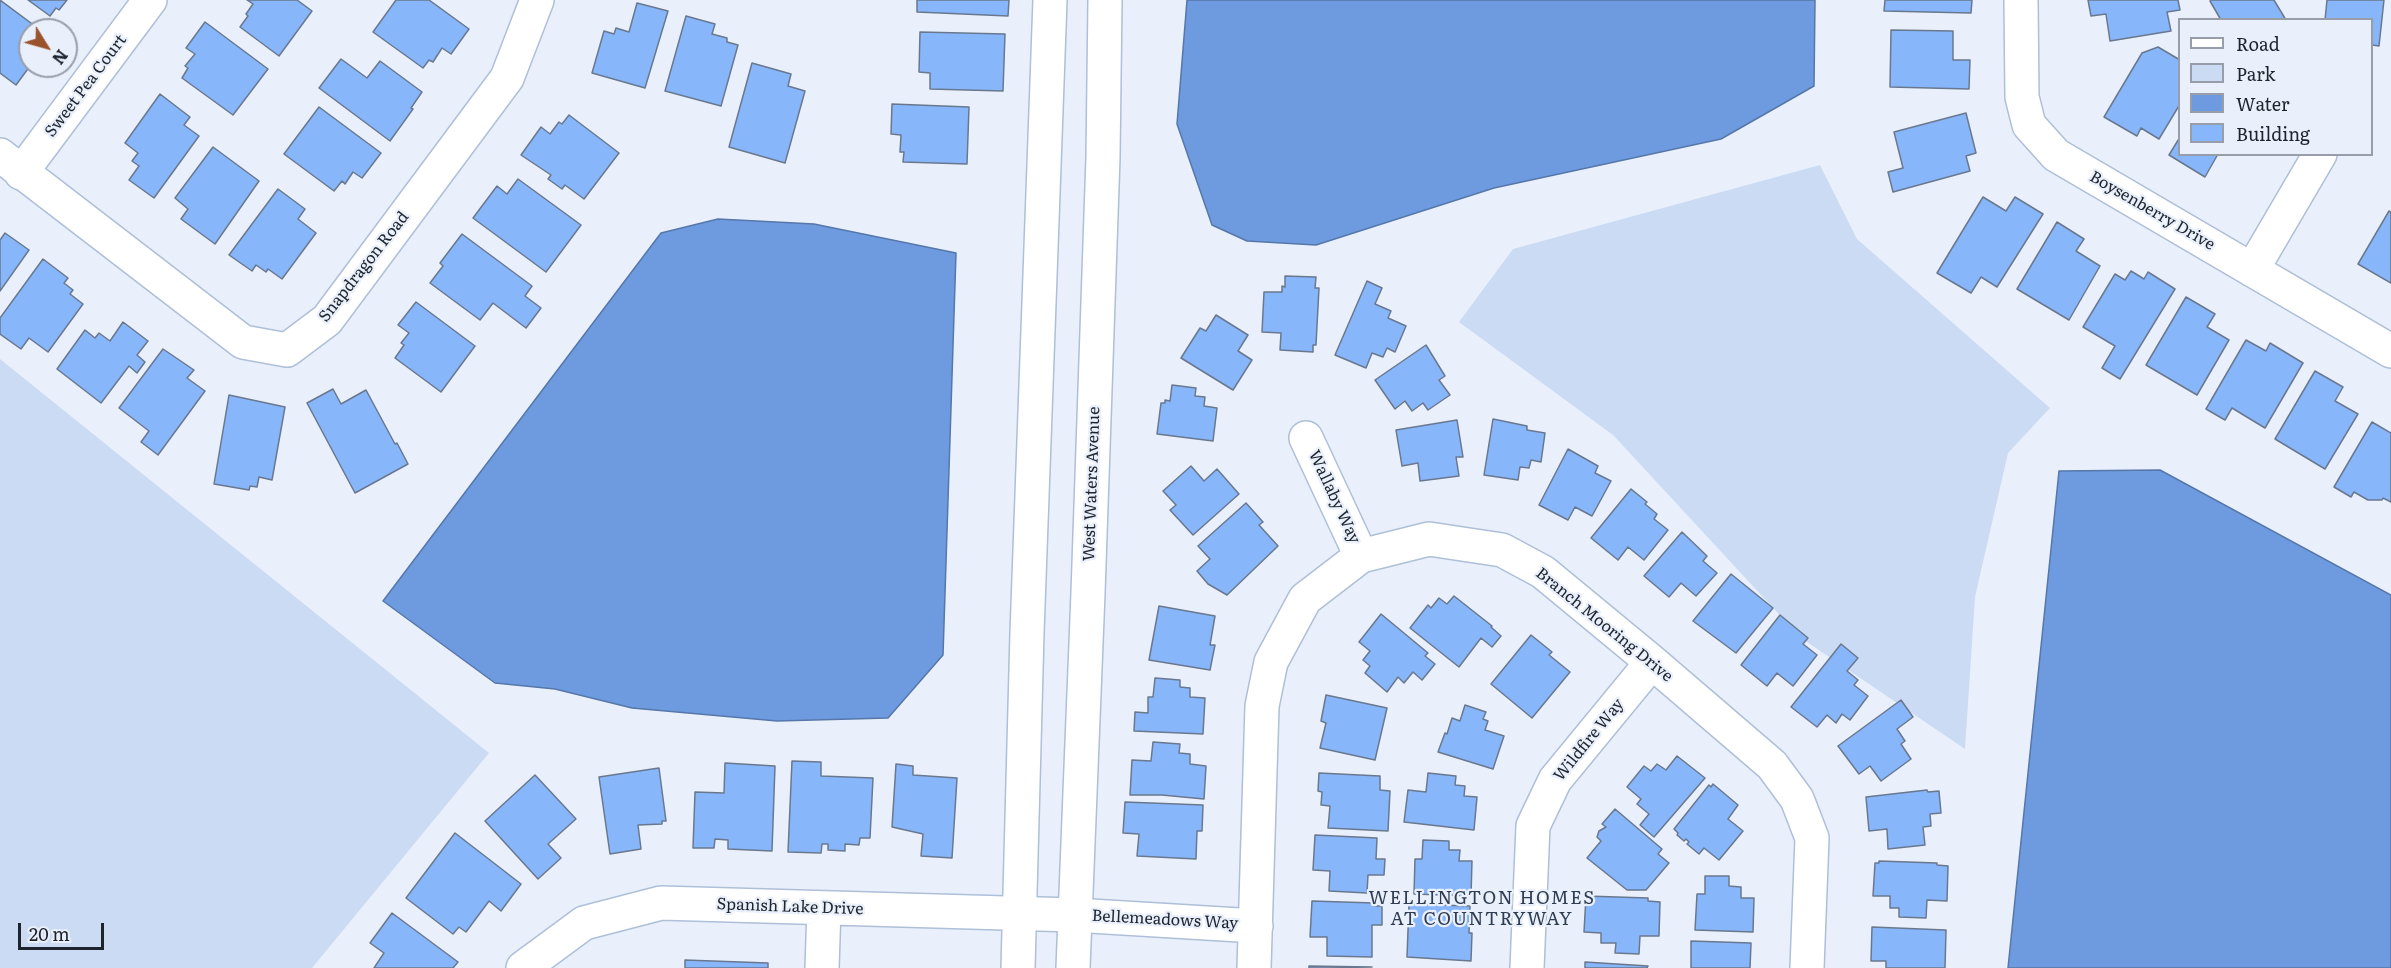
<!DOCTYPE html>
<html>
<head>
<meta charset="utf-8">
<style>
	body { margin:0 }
	#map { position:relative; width:2391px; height:968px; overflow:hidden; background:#e9f0fb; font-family:Literata,serif }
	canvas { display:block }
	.legend { position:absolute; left:2178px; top:18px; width:195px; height:138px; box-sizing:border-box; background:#e9f0fb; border:2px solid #989ea9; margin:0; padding:8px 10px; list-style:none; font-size:18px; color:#1e242d }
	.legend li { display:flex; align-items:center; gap:12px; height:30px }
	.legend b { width:30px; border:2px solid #989ea9 }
	.north { position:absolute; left:18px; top:18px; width:60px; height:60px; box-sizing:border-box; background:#e9f0fb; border:2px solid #989ea9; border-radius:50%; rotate:127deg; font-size:16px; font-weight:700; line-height:24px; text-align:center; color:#1e242d }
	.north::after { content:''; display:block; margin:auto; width:21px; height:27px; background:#9a532c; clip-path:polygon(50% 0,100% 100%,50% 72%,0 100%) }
	.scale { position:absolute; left:18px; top:923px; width:86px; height:27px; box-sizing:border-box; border:3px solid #1e242d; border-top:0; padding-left:8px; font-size:18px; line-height:21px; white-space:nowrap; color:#1e242d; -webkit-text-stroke:4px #e9f0fb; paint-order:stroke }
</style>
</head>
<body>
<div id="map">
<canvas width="2391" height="968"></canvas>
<ul class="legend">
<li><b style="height:8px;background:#fff"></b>Road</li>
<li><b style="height:16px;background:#cbdbf4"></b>Park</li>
<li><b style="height:16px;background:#6e9bdf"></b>Water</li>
<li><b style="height:16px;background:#87b6fb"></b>Building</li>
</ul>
<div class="north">N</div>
<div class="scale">20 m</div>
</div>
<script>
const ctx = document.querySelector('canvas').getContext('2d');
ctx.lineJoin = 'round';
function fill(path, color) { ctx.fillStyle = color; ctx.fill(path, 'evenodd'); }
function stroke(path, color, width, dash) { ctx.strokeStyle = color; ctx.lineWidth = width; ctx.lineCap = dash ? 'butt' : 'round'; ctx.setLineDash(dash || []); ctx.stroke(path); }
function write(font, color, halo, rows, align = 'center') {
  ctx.font = font + ' Literata,serif'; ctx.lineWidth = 4.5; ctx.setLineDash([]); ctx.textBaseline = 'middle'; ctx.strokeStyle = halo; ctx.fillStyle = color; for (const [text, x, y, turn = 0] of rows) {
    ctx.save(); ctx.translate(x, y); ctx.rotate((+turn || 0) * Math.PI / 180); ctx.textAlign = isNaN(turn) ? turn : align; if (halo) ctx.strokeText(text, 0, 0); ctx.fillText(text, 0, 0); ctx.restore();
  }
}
const green = new Path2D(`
	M 1820,165 L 1857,239 L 2050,408 L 2008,453 L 1975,597 L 1965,749 L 1801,638 L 1613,435 L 1459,322 L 1513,249 Z
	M 0,359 L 489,753 L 312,968 L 0,968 Z`);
const water = new Path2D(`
	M 1187,0 L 1815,0 L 1814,86 L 1721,139 L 1494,188 L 1316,245 L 1247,241 L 1212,225 L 1177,124 Z
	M 718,219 L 814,224 L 956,253 L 943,655 L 888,718 L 777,721 L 632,708 L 555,689 L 495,683 L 383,601 L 661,233 Z
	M 2160,470 L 2391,595 L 2391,968 L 2008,968 L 2059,471 Z`);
const building = new Path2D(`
	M 0,0 L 39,29 L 30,30 L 30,41 L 22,53 L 30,59 L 30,66 L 16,85 L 0,73 Z
	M 28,0 L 67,0 L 59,10 L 56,8 L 50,16 Z
	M 247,0 L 297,0 L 312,11 L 279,56 L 240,27 L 248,16 L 246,14 L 253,4 Z
	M 396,0 L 429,0 L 469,29 L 451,54 L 442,48 L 433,62 L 429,60 L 423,68 L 373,32 Z
	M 917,0 L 1009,0 L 1008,16 L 917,12 Z
	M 1885,0 L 1972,0 L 1971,13 L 1884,11 Z
	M 2088,0 L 2178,0 L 2180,10 L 2167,12 L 2171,31 L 2110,41 L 2106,14 L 2091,16 Z
	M 2211,0 L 2274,0 L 2286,20 L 2221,20 L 2210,1 Z
	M 2327,0 L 2384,0 L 2379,46 L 2372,45 L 2372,20 L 2325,20 Z
	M 637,3 L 668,11 L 645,88 L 592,73 L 604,31 L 614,34 L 616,28 L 629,32 Z
	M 686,16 L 715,24 L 712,34 L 727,38 L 727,42 L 738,45 L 721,106 L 665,91 Z
	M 205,22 L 268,69 L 233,115 L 182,78 L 188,68 L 185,66 L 195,54 L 186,48 Z
	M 1891,30 L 1953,31 L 1953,60 L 1970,60 L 1969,89 L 1890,87 Z
	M 920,32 L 1005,34 L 1003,91 L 930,89 L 930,73 L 919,72 Z
	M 2158,47 L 2180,60 L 2180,104 L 2159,139 L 2141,128 L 2137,136 L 2104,117 L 2142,53 Z
	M 341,59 L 367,78 L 380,61 L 422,92 L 411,108 L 413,109 L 390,141 L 319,88 Z
	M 752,63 L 791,74 L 788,86 L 805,91 L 785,163 L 729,147 Z
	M 160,94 L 190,117 L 184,125 L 199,136 L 154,198 L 129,180 L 139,166 L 132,161 L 138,153 L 125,143 Z
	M 892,104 L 969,107 L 967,164 L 903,162 L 904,152 L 900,152 L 901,135 L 891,134 Z
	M 319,107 L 381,153 L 362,178 L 353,172 L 345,184 L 342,181 L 334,191 L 284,154 Z
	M 1966,113 L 1976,153 L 1966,156 L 1970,171 L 1893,192 L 1888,172 L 1903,168 L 1894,132 Z
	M 569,115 L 619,153 L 584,199 L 565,185 L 562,189 L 548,179 L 551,175 L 521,155 L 541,127 L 550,134 L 559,122 L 562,124 Z
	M 2180,137 L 2180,154 L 2218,154 L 2205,177 L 2169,155 Z
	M 213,147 L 259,181 L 215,244 L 181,219 L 188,209 L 175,198 Z
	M 518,179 L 581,225 L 546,272 L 473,218 L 497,186 L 507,194 Z
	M 278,189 L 305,209 L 298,219 L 316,233 L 282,279 L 268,269 L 266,272 L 256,265 L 252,271 L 229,255 Z
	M 1983,197 L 2006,211 L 2015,197 L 2043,214 L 1997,287 L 1981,277 L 1971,293 L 1937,273 Z
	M 2389,211 L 2391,212 L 2391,283 L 2358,264 Z
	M 2057,222 L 2084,239 L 2076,251 L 2100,266 L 2069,320 L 2017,289 Z
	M 5,233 L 29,250 L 0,291 L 0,240 Z
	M 462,234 L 532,286 L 525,296 L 541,308 L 526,328 L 493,303 L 480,320 L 430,283 L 443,266 L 440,263 Z
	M 43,259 L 68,278 L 64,283 L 73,290 L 70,294 L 83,304 L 48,352 L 29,338 L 21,349 L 0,334 L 0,318 Z
	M 2131,271 L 2144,279 L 2148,272 L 2175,289 L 2120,379 L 2102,368 L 2115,346 L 2083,327 L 2115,274 L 2125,280 Z
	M 1285,276 L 1316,277 L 1315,288 L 1319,288 L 1316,345 L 1313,345 L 1313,352 L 1280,350 L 1281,333 L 1262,332 L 1264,292 L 1282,292 L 1282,286 L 1285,287 Z
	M 1367,281 L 1382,288 L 1375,304 L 1391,311 L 1388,318 L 1406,326 L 1395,352 L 1387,348 L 1383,357 L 1372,353 L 1366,368 L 1335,355 Z
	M 2186,297 L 2215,314 L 2207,327 L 2229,340 L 2197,395 L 2146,365 Z
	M 416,302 L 475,346 L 441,392 L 395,358 L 404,345 L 401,343 L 409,333 L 398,325 Z
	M 1216,315 L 1248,335 L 1238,351 L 1252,360 L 1233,390 L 1181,358 L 1200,328 L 1206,331 Z
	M 123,322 L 148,341 L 137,355 L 145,362 L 137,373 L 129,366 L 101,403 L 57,369 L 85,330 L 95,338 L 99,333 L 110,341 Z
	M 2246,340 L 2266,351 L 2270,343 L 2303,363 L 2265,428 L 2232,408 L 2225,420 L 2206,409 Z
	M 1426,345 L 1445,376 L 1439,380 L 1450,395 L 1428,410 L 1423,403 L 1412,411 L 1405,401 L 1395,409 L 1375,380 Z
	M 163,349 L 194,370 L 187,378 L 205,391 L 158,455 L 141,442 L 149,431 L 119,408 Z
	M 2315,371 L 2343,387 L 2335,401 L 2358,414 L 2325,469 L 2275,439 Z
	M 1172,385 L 1196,388 L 1195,396 L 1205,397 L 1204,406 L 1217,408 L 1213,441 L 1157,434 L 1161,403 L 1165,403 L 1165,400 L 1170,401 Z
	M 333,389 L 341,404 L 366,390 L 395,444 L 397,443 L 408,464 L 355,493 L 307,403 Z
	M 229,395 L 285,407 L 272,480 L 259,477 L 257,487 L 250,486 L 249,490 L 214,484 Z
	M 1493,419 L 1527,426 L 1527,430 L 1545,433 L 1541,462 L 1531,460 L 1529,468 L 1520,467 L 1518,480 L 1484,475 Z
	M 1457,420 L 1463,457 L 1456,457 L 1459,476 L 1420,481 L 1418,463 L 1402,466 L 1396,430 Z
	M 2372,422 L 2391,433 L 2391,502 L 2383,498 L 2382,500 L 2368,500 L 2354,492 L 2351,497 L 2334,487 Z
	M 1568,449 L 1598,466 L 1595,473 L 1611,481 L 1592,516 L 1575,507 L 1568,520 L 1539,505 Z
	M 1191,466 L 1204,481 L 1217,469 L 1239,494 L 1193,535 L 1170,510 L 1176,505 L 1163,491 Z
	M 1631,489 L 1647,502 L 1645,504 L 1657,514 L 1654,519 L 1668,530 L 1644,560 L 1628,547 L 1618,560 L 1591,538 Z
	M 1246,503 L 1263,522 L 1259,525 L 1278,546 L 1227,595 L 1208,584 L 1197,571 L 1210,559 L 1198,546 Z
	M 1682,532 L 1707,556 L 1703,561 L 1717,573 L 1696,596 L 1681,583 L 1669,597 L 1644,576 Z
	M 1731,574 L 1773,608 L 1736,653 L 1693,621 Z
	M 1454,596 L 1492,626 L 1491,627 L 1501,636 L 1492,647 L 1481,638 L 1459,667 L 1410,628 L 1428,605 L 1431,608 L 1439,598 L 1447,604 Z
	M 1159,606 L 1215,616 L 1210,645 L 1215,645 L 1210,670 L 1149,660 Z
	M 1381,614 L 1428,653 L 1425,656 L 1435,664 L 1422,680 L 1413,672 L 1404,683 L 1398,677 L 1387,692 L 1365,673 L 1370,666 L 1363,660 L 1370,651 L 1359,642 Z
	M 1780,615 L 1808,638 L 1803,644 L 1817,655 L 1793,686 L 1777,673 L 1767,686 L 1741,665 Z
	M 1531,635 L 1552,652 L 1549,655 L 1570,672 L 1532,718 L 1491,684 Z
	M 1841,644 L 1858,658 L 1847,671 L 1858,680 L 1854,685 L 1868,696 L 1850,720 L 1842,714 L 1836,723 L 1827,715 L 1817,727 L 1791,707 Z
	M 1155,678 L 1180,680 L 1180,687 L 1190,688 L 1190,697 L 1205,698 L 1203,734 L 1134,731 L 1135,712 L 1148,713 L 1148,697 L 1153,697 Z
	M 1326,695 L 1387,708 L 1375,760 L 1320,748 L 1326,723 L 1321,721 Z
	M 1901,700 L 1913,717 L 1897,729 L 1905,741 L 1901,744 L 1911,759 L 1881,781 L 1870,766 L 1859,774 L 1838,746 Z
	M 1465,705 L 1486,712 L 1483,719 L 1488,721 L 1485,730 L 1504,736 L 1493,769 L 1438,752 L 1445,733 L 1447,734 L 1452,718 L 1460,721 Z
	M 1153,742 L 1180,744 L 1179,753 L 1190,754 L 1190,764 L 1206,766 L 1204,799 L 1162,795 L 1130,795 L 1132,760 L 1151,761 Z
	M 1677,756 L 1705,778 L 1654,837 L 1640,825 L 1649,814 L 1637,804 L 1641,799 L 1627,787 L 1644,766 L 1651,771 L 1657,764 L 1666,770 Z
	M 792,761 L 821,762 L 821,776 L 873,778 L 870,838 L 860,838 L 859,845 L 845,844 L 845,851 L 828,850 L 828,844 L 822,844 L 821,853 L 788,852 Z
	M 725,763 L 775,766 L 772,851 L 728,849 L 728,840 L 715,839 L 714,848 L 693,848 L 695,792 L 724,793 Z
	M 896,764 L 913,766 L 913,775 L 957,778 L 952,858 L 921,856 L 923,834 L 892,827 Z
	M 659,768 L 666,821 L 662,821 L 662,824 L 638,825 L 641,849 L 610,854 L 599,777 Z
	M 1319,773 L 1380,776 L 1380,790 L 1390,791 L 1388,831 L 1328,828 L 1330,806 L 1321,805 L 1322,792 L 1318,791 Z
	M 1428,773 L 1456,776 L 1455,785 L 1465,786 L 1464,796 L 1477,797 L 1474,830 L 1404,822 L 1408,790 L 1426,792 Z
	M 535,775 L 576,819 L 548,844 L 561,858 L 538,879 L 485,821 Z
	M 1713,784 L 1738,805 L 1728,819 L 1743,831 L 1719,860 L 1704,848 L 1699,854 L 1687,844 L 1689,842 L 1686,839 L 1684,841 L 1677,835 L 1678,833 L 1674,829 L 1709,785 L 1711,787 Z
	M 1927,790 L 1928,792 L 1939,791 L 1941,813 L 1930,814 L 1931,826 L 1923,827 L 1925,845 L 1888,849 L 1887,829 L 1869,831 L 1866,797 Z
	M 1125,802 L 1203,805 L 1202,831 L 1197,831 L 1196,859 L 1137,856 L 1139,834 L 1123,833 Z
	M 1615,809 L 1662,849 L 1658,854 L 1669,863 L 1646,890 L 1627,890 L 1587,858 L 1601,841 L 1597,837 L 1599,831 L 1606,827 L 1602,824 Z
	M 455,833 L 521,884 L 501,911 L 489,901 L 466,932 L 459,927 L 453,934 L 406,898 Z
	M 1315,835 L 1377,838 L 1376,859 L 1385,859 L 1384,875 L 1368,875 L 1367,893 L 1329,891 L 1330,871 L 1313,870 Z
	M 1423,840 L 1449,841 L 1449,850 L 1460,850 L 1459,861 L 1472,861 L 1471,896 L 1414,894 L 1415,859 L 1422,859 Z
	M 1879,861 L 1937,863 L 1937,865 L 1948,866 L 1947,901 L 1927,900 L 1926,918 L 1899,917 L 1899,908 L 1890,908 L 1890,896 L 1873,896 L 1875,863 L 1879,863 Z
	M 1705,876 L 1729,876 L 1729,886 L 1741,887 L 1741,898 L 1754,898 L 1753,932 L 1695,930 L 1697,894 L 1705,894 Z
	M 1586,896 L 1648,898 L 1648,901 L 1660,902 L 1659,936 L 1640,936 L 1639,954 L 1615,953 L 1616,943 L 1601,943 L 1601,933 L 1584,932 Z
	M 1312,901 L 1374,903 L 1374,906 L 1382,906 L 1382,925 L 1372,925 L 1372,957 L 1327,956 L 1327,937 L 1310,937 Z
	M 1409,904 L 1470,906 L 1469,933 L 1472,933 L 1471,961 L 1407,957 Z
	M 392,913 L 458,962 L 453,968 L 374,968 L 384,953 L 370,943 Z
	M 1872,927 L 1946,930 L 1945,968 L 1886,968 L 1886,961 L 1871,961 Z
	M 1691,941 L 1751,943 L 1750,968 L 1691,968 Z
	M 685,960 L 768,963 L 768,968 L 685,968 Z
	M 1585,962 L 1648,966 L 1647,968 L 1585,968 Z
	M 1309,966 L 1372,967 L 1309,968 Z`);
const street = new Path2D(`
	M 2021,0 L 2022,97 L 2029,125 L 2056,155 L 2391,351
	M 0,155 L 243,342 L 287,350 L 327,320 L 507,78 L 537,0
	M 21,173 L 150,0
	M 2252,270 L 2320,154
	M 1306,438 L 1361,556
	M 523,968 L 584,923 L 661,903 L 1074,915 L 1256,926
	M 822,968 L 824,908
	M 1254,968 L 1262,706 L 1271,662 L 1305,599 L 1361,556 L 1429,539 L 1502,550 L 1543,572 L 1652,662 L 1772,765 L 1797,799 L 1812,838 L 1807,968
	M 1527,968 L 1533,826 L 1555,780 L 1652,662`);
const secondary = new Path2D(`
	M 1018,968 L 1027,633 L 1050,0
	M 1073,968 L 1088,593 L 1103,157 L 1105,0`);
const streetNames = [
	["Sweet Pea Court",86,86,-53],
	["Boysenberry Drive",2152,211,30],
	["Snapdragon Road",364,267,-52],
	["West Waters Avenue",1092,484,-88],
	["Wallaby Way",1334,497,65],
	["Branch Mooring Drive",1604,625,39],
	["Wildfire Way",1589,740,-51],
	["Spanish Lake Drive",790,907,2],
	["Bellemeadows Way",1165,920,3]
];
const neighbourhoodNames = [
	["WELLINGTON HOMES",1482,899],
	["AT COUNTRYWAY",1482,920]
];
fill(green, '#cbdbf4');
fill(water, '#6e9bdf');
stroke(water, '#5677aa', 1.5);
fill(building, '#87b6fb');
stroke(building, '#69788f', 1.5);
stroke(street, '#aebfd8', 36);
stroke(secondary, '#aebfd8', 36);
stroke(street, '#fff', 33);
stroke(secondary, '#fff', 33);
write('16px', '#1e242d', '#e9f0fb', streetNames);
ctx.letterSpacing = '1.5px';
write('18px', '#2f3d52', '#e9f0fb', neighbourhoodNames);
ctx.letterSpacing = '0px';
</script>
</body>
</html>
